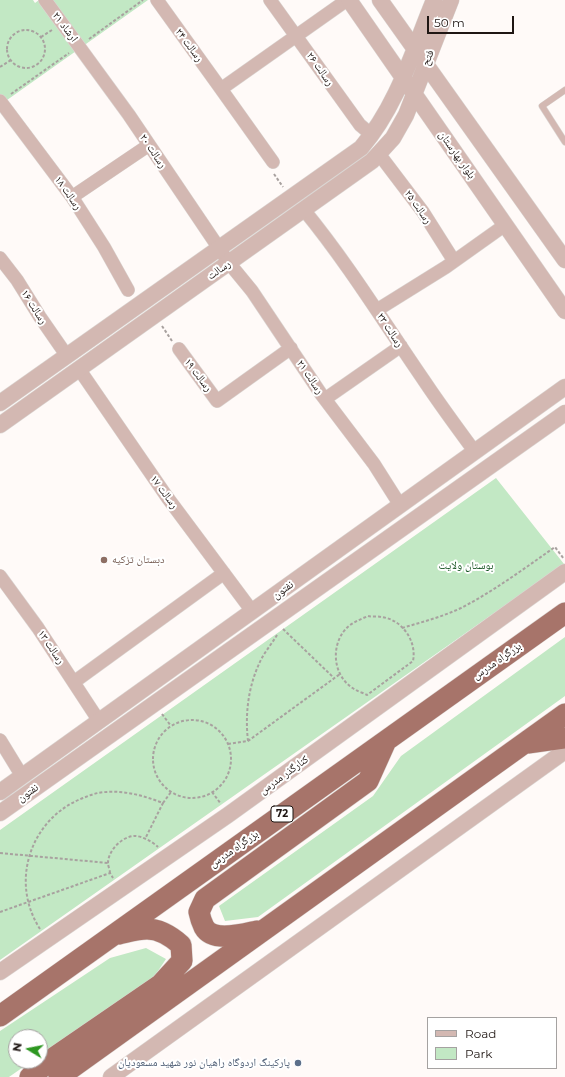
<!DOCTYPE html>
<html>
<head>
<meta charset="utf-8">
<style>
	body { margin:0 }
	#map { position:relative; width:565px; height:1077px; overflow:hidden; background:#fffaf8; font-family:Montserrat,sans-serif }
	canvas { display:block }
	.legend { position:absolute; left:427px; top:1017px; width:130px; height:52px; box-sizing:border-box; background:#fff; border:1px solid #a5a2a1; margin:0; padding:5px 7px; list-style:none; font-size:12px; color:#1f1613 }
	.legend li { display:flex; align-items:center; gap:8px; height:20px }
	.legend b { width:20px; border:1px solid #a5a2a1 }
	.north { position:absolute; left:8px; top:1029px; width:40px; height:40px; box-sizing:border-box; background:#fff; border:1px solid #a5a2a1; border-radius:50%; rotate:280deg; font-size:11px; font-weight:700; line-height:16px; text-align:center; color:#1f1613 }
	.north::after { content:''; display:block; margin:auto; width:14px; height:18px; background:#2d9721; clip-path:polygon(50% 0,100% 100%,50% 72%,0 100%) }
	.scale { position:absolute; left:427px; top:16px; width:87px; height:18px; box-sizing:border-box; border:2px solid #1f1613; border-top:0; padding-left:5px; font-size:12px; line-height:14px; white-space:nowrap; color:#1f1613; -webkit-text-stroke:3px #fff; paint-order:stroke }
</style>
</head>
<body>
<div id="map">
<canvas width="565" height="1077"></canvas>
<ul class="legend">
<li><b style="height:5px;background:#d3b8b2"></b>Road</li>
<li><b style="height:11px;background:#c2e8c4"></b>Park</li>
</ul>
<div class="north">N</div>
<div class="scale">50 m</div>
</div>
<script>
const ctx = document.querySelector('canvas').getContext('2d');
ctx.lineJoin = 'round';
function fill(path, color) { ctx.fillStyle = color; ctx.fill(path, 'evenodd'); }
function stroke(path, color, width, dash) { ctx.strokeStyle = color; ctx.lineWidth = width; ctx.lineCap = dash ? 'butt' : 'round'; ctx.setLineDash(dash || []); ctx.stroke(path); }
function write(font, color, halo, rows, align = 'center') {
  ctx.font = font + ' Montserrat,"Noto Naskh Arabic",sans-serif'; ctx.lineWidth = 4; ctx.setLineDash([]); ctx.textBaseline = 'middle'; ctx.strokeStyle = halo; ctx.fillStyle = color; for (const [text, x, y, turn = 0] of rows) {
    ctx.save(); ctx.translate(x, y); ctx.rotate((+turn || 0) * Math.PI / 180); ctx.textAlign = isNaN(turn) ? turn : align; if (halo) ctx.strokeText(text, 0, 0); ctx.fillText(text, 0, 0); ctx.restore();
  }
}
const green = new Path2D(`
	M 0,0 L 33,0 L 35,3 L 39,0 L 148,0 L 0,105 Z
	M 496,478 L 564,564 L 0,960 L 0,830 Z
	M 565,637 L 565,696 L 258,917 L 225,921 L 219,906 L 373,796 L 401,756 Z
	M 146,948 L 166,959 L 152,980 L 40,1056 L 40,1037 L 16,1037 L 16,1061 L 32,1061 L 9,1077 L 0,1077 L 0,1031 L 110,958 Z`);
const path = new Path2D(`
	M7 49a19 19 0 1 1 38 0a19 19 0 1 1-38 0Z
	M 41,37 L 52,30
	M 89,39 L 143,0
	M 0,67 L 11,60
	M 11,94 L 69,53
	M 274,174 L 283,187
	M 162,326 L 172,341
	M 368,616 C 372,617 377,616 381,617 C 402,619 417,641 413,661 L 367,695 C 364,693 359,692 356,690 C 334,679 330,649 344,631 C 350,623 359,620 368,616 Z
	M 402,628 C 422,622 442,617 461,608 C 494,591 525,568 555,547 L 564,559
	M 283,629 L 334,678
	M 162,714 L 171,726
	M153 759a39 39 0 1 1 78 0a39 39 0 1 1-78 0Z
	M 248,741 C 245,715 248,688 259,664 C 263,654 271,645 277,635
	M 228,744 L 248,741 L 340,674
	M 212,792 L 221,804
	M 163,803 L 171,792
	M 0,853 L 108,863
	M 110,873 C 110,870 108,866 108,863 C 108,851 122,836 135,836 C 142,836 153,842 158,847
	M 0,912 L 110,873 L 113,878
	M 40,929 C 9,881 31,818 83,798 C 88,796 93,794 98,793 C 120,789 142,795 163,803 L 145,839`);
const service = new Path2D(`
	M 565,90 L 542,106 L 565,142`);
const minor = new Path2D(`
	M 45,0 L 129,115 L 229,263 L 252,291 L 321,394 L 374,464 L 400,505
	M 157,0 L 221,89
	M 270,0 L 360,125 L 372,135
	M 0,101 L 72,197 L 104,247 L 128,290
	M 379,154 L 423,212 L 454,261
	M 273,162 L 221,89 L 347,0
	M 72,197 L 149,145
	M 304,210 C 349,265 385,324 425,382 C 441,406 458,429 475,452
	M 0,258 L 17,280 L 40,317 L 67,356
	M 377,310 L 446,267 L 505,225
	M 179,349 L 217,401 L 291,348
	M 79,369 L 167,497 L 252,611
	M 325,399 L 401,346
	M 0,576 L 38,628 L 99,721
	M 74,682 L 224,573
	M 0,740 L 22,776`);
const tertiary = new Path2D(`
	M 349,0 L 565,311
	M 380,0 L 565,260
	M 0,403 L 361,148 C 397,106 413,51 434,0
	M 0,425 L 372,161 L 393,138 L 406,115 L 451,0
	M 0,792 L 565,387
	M 0,813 L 565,413
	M 0,972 L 228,815 L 565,572
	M 111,1077 L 565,751`);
const trunk = new Path2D(`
	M 528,743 L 565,738
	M 257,931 C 243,934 213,943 204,927 C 202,923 200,917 199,912 L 205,899 L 368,781 L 386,741
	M 0,1016 L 565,613
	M 30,1077 L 55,1057 L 160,985 L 182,961 L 181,945 C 172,937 159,929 147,929 C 138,929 128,932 119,934
	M 59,1077 L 565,714`);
const markers = [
	[104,560,4,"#8d6e63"],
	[298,1063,4,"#5c6f8a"]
];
const shields = [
	[282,814,22]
];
const shieldNames = [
	["72",282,814]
];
const streetNames = [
	["ارشاد ۲۱",65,27,53],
	["رسالت ۲۴",189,45,54],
	["فتح",428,58,-68],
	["رسالت ۲۶",320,69,55],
	["رسالت ٢٠",153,151,56],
	["بلوار بهارستان",457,155,55],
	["رسالت ۱۸",68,193,55],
	["رسالت ۲۵",418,207,55],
	["رسالت",219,270,-35],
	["رسالت ۱۶",34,307,58],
	["رسالت ۲۳",390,330,57],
	["رسالت ۱۹",198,375,53],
	["رسالت ۲۱",310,377,56],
	["رسالت ۱۷",164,492,54],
	["نفتون",283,590,-36],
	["رسالت ۱۳",51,647,56],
	["بزرگراه مدرس",497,661,-35],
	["کنارگذر مدرس",284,775,-36],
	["نفتون",28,793,-35],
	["بزرگراه مدرس",234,849,-35]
];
const educationNames = [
	["دبستان تزکیه",112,560]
];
const parkNames = [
	["بوستان ولایت",466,566]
];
const serviceNames = [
	["پارکینگ اردوگاه راهیان نور شهید مسعودیان",290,1063]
];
fill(green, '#c2e8c4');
stroke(service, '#dbd6d3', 7);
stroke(minor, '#dbd6d3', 14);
stroke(tertiary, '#dbd6d3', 17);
stroke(trunk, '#dbd6d3', 22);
stroke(path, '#a8a19f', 2, [3, 2]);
stroke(service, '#d3b8b2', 6);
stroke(minor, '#d3b8b2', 13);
stroke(tertiary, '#d3b8b2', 16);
stroke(trunk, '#a7746a', 21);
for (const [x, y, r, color] of markers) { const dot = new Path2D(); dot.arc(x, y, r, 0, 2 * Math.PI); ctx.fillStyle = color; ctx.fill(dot); stroke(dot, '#fff', 1.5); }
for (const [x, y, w] of shields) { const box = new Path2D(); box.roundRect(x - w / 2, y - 8, w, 16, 3); ctx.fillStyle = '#fff'; ctx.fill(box); stroke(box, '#1f1613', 1); }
write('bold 10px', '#1f1613', null, shieldNames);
write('11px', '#1f1613', '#fff', streetNames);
write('11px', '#785e54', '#fff', educationNames, 'left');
write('11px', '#104f1c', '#fff', parkNames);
write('11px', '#4e5e75', '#fff', serviceNames, 'right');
</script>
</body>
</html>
